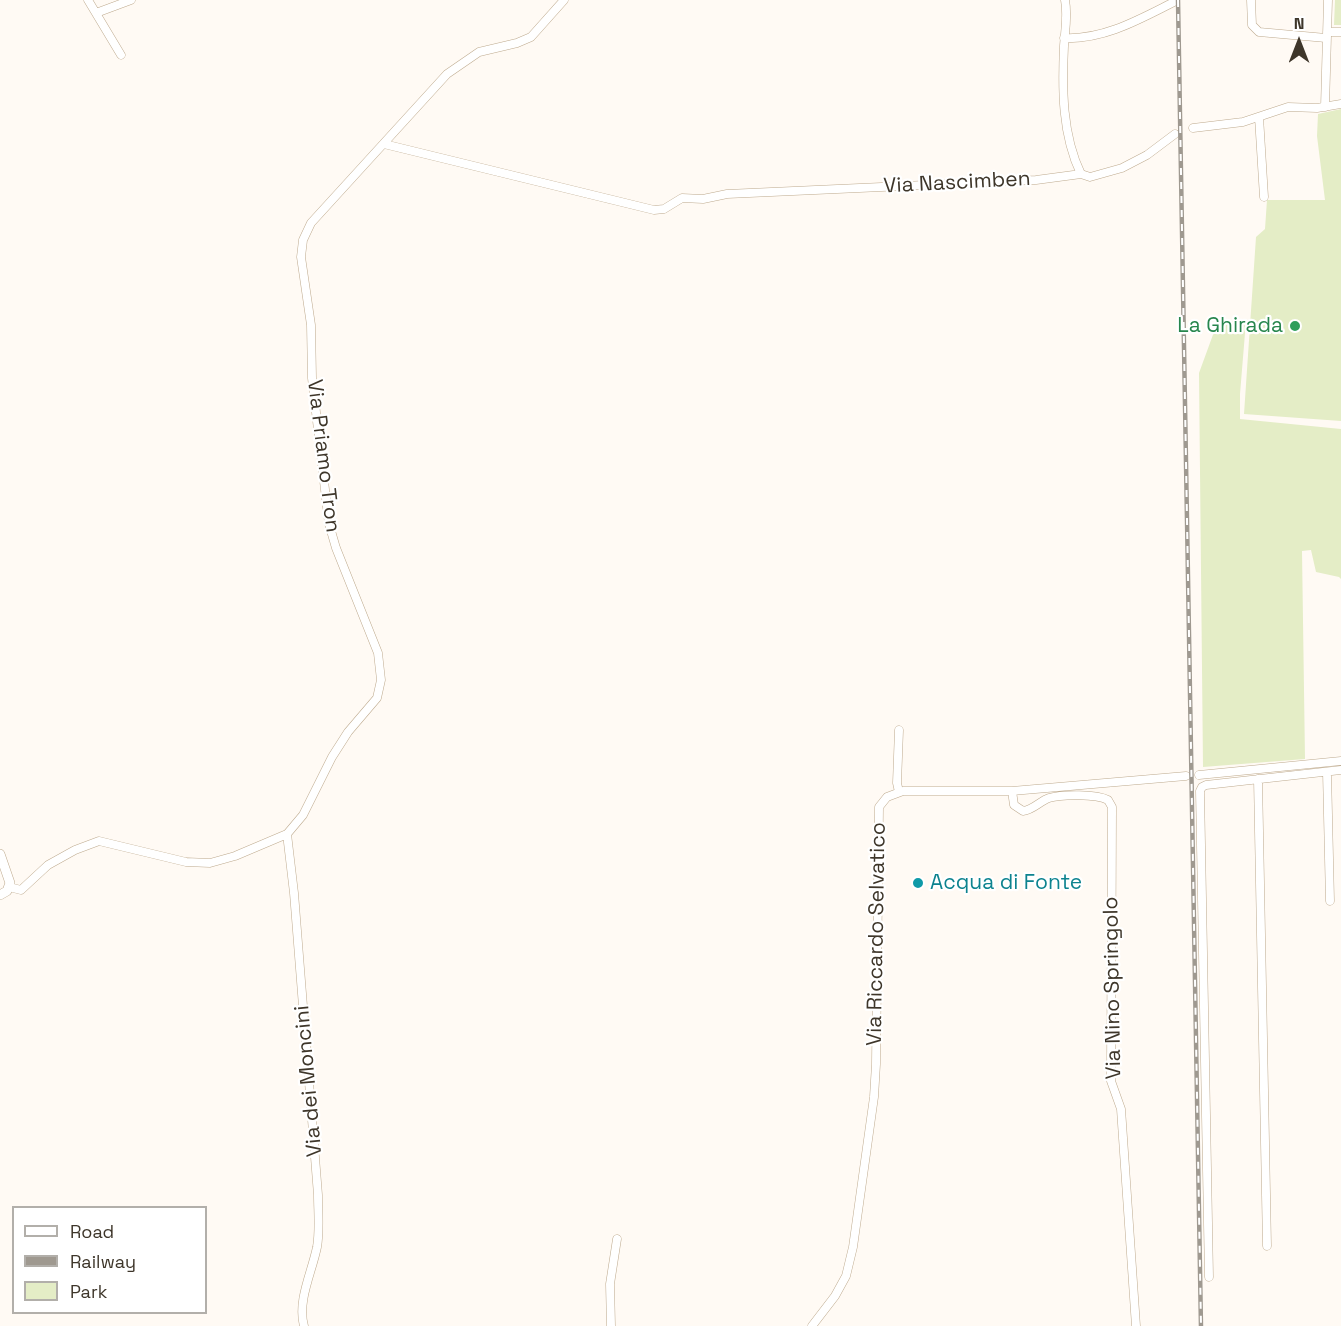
<!DOCTYPE html>
<html>
<head>
<meta charset="utf-8">
<style>
	body { margin:0 }
	#map { position:relative; width:1341px; height:1326px; overflow:hidden; background:#fffaf4; font-family:"Space Grotesk",sans-serif }
	canvas { display:block }
	.legend { position:absolute; left:12px; top:1206px; width:195px; height:108px; box-sizing:border-box; background:#fff; border:2px solid #b2afaa; margin:0; padding:8px 10px; list-style:none; font-size:18px; color:#3e362a }
	.legend li { display:flex; align-items:center; gap:12px; height:30px }
	.legend b { width:30px; border:2px solid #b2afaa }
	.north { position:absolute; left:1269px; top:12px; width:60px; height:60px; -webkit-text-stroke:4px #fff; paint-order:stroke; rotate:0deg; font-size:16px; font-weight:700; line-height:24px; text-align:center; color:#3e362a }
	.north::after { content:''; display:block; margin:auto; width:21px; height:27px; background:#3e362a; clip-path:polygon(50% 0,100% 100%,50% 72%,0 100%) }
</style>
</head>
<body>
<div id="map">
<canvas width="1341" height="1326"></canvas>
<ul class="legend">
<li><b style="height:8px;background:#fff"></b>Road</li>
<li><b style="height:8px;background:#9f9990"></b>Railway</li>
<li><b style="height:16px;background:#e4edc6"></b>Park</li>
</ul>
<div class="north">N</div>
</div>
<script>
const ctx = document.querySelector('canvas').getContext('2d');
ctx.lineJoin = 'round';
function fill(path, color) { ctx.fillStyle = color; ctx.fill(path, 'evenodd'); }
function stroke(path, color, width, dash) { ctx.strokeStyle = color; ctx.lineWidth = width; ctx.lineCap = dash ? 'butt' : 'round'; ctx.setLineDash(dash || []); ctx.stroke(path); }
function write(font, color, halo, rows, align = 'center') {
  ctx.font = font + ' "Space Grotesk",sans-serif'; ctx.lineWidth = 4.5; ctx.setLineDash([]); ctx.textBaseline = 'middle'; ctx.strokeStyle = halo; ctx.fillStyle = color; for (const [text, x, y, turn = 0] of rows) {
    ctx.save(); ctx.translate(x, y); ctx.rotate((+turn || 0) * Math.PI / 180); ctx.textAlign = isNaN(turn) ? turn : align; if (halo) ctx.strokeText(text, 0, 0); ctx.fillText(text, 0, 0); ctx.restore();
  }
}
const green = new Path2D(`
	M 1335,0 L 1341,0 L 1341,25 L 1334,25 Z
	M 1341,109 L 1341,421 L 1244,414 L 1256,237 L 1265,229 L 1267,200 L 1325,200 L 1317,136 L 1318,114 Z
	M 1218,321 L 1246,321 L 1240,394 L 1240,419 L 1341,429 L 1341,579 L 1339,577 L 1316,572 L 1311,550 L 1302,551 L 1305,759 L 1203,767 L 1199,373 Z`);
const minor = new Path2D(`
	M 88,0 L 121,55
	M 1065,0 C 1068,15 1065,31 1064,46 C 1062,89 1062,135 1081,174
	M 1251,0 L 1252,25 L 1259,32 L 1326,38
	M 96,13 L 131,0
	M 1327,32 L 1341,32
	M 1064,38 C 1104,40 1140,19 1174,2
	M 1325,107 L 1328,0
	M 1259,117 L 1264,197
	M 1193,128 L 1243,122 L 1288,107 L 1317,108 L 1341,104
	M 384,144 L 654,210 L 664,209 L 682,198 L 703,199 L 727,194 L 1036,180 L 1081,174 L 1090,177 L 1122,168 L 1147,155 L 1175,134
	M 899,730 L 897,783 L 899,792
	M 1327,772 L 1330,901
	M 1199,775 L 1341,761
	M 1258,779 L 1267,1246
	M 1012,791 L 1014,805 L 1023,811 C 1033,810 1040,801 1049,798 C 1062,794 1097,794 1108,800 L 1112,807 L 1111,1081 L 1121,1109 L 1136,1326
	M 287,834 L 294,893 L 318,1195 C 318,1212 320,1230 317,1247 C 312,1272 297,1301 304,1326
	M 9,887 L 21,890 L 48,865 L 75,850 L 99,841 L 186,862 L 210,863 L 235,856 L 287,834 L 303,815 L 332,757 L 348,732 L 377,698 L 381,680 L 378,653 L 336,548 L 329,524 L 312,378 L 311,325 L 301,257 L 303,240 L 311,223 L 447,74 L 479,52 L 517,43 L 531,37 L 564,0
	M 1209,1277 L 1200,791 L 1202,787 L 1206,785 L 1341,770
	M 611,1326 L 610,1284 L 617,1239
	M 812,1326 L 835,1296 L 846,1276 L 853,1247 L 874,1097 L 876,1064 L 879,807 L 887,797 L 903,791 L 1012,791 L 1186,776`);
const tertiary = new Path2D(`
	M 0,854 L 10,883 L 7,891 L 0,895`);
const rail = new Path2D(`
	M 1178,0 L 1201,1326`);
const markers = [
	[1295,326,6,"#2e9e5b"],
	[918,883,6,"#0f9aa8"]
];
const streetNames = [
	["Via Nascimben",957,183,-3],
	["Via Priamo Tron",323,456,83],
	["Via Riccardo Selvatico",877,934,-89],
	["Via Nino Springolo",1113,988,-91],
	["Via dei Moncini",309,1081,-95]
];
const leisureNames = [
	["La Ghirada",1283,326]
];
const cultureNames = [
	["Acqua di Fonte",930,883]
];
fill(green, '#e4edc6');
stroke(minor, '#beaa8e', 9);
stroke(tertiary, '#beaa8e', 10);
stroke(minor, '#fff', 8);
stroke(tertiary, '#fff', 9);
stroke(rail, '#9f9990', 4.5);
stroke(rail, '#fff', 2, [7]);
for (const [x, y, r, color] of markers) { const dot = new Path2D(); dot.arc(x, y, r, 0, 2 * Math.PI); ctx.fillStyle = color; ctx.fill(dot); stroke(dot, '#fff', 2); }
write('21px', '#3e362a', '#fff', streetNames);
write('21px', '#27864d', '#fff', leisureNames, 'right');
write('21px', '#0d838f', '#fff', cultureNames, 'left');
</script>
</body>
</html>
